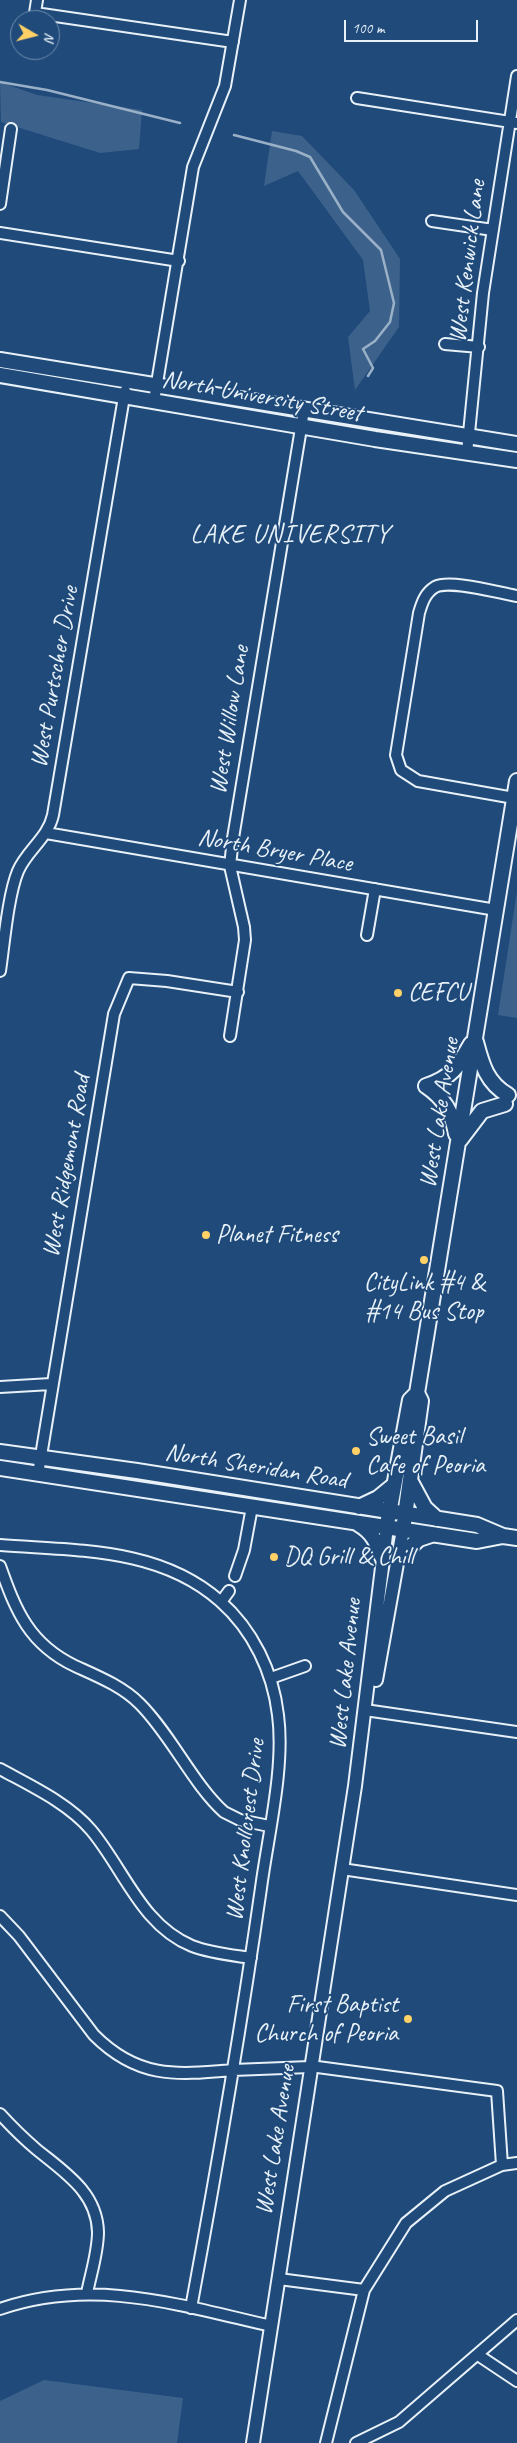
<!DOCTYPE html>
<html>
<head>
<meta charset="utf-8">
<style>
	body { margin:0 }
	#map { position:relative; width:517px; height:2443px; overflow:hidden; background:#1f4a7a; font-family:Caveat,sans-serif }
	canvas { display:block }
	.north { position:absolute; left:10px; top:10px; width:50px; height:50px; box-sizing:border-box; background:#1f4a7a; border:1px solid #6f8dac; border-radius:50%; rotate:98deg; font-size:14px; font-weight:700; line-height:20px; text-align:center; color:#e8f1f8 }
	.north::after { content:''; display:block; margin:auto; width:18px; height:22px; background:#ffd166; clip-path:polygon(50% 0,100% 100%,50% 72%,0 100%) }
	.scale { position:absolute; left:344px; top:20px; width:134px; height:22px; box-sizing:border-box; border:2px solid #e8f1f8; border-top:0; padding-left:6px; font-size:15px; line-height:18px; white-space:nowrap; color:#e8f1f8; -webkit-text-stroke:4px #1f4a7a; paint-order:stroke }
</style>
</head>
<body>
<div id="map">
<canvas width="517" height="2443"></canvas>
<div class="north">N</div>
<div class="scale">100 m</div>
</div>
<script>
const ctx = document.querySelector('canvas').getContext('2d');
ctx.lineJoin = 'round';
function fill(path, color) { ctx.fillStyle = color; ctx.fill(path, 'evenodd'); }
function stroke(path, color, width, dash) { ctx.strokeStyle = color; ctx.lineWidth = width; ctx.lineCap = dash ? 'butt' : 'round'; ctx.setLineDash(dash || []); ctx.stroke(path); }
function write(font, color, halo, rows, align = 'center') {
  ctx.font = font + ' Caveat,sans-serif'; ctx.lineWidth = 4; ctx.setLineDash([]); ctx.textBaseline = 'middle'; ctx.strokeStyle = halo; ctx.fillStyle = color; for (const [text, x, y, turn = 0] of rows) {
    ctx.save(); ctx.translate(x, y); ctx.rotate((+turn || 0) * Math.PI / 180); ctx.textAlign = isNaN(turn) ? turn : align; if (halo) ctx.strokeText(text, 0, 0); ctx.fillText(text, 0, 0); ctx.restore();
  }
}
const green = new Path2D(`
	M 0,82 L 37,95 L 142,110 L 139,149 L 100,153 L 1,122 Z
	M 272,131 L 302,136 L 354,190 L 400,259 L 399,327 L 355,390 L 348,337 L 370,311 L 363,260 L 298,171 L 264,186 Z
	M 517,891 L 517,1018 L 498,1015 Z
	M 44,2380 L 183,2398 L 177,2443 L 0,2443 L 0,2401 Z`);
const stream = new Path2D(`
	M 0,82 L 47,90 L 180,123
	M 234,135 L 296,151 L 310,157 L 343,212 L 381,250 L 394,303 L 390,322 L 375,341 L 363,349 L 373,368 L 368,376`);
const minor = new Path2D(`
	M 37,0 L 35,13 L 233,42
	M 357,98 L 517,123
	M 0,204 L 11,129
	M 432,221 L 493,230
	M 0,233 L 179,261
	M 445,344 L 479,347
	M 154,401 L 193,167 L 225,86 L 240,0
	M 467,453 L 483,293 L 517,76
	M 514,798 L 418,781 L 401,770 L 396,755 L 419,613 C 422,603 425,593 435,587 C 450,579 499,593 517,596
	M 46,833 L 496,910
	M 367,935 L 375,889
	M 0,971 C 4,944 8,895 18,871 C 27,850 48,838 53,815 L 125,391
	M 230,1036 L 245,940 L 244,927 L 230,866 L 233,838 L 304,410
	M 0,1387 L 51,1384
	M 38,1474 L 114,1014 L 129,978 L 167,981 L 238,992
	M 0,1545 C 76,1551 159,1547 220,1601 C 253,1630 273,1672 278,1715 C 285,1767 268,1835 261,1888 C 241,2028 217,2168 191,2308
	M 0,1566 C 16,1611 29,1644 75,1666 C 97,1676 122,1686 140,1704 C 171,1735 193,1784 224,1812 L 240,1820 L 269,1826
	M 235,1576 L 244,1550 L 252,1507
	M 221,1602 L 229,1591
	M 271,1678 L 305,1666
	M 365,1710 L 517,1732
	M 0,1769 C 31,1786 68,1803 91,1830 C 124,1869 141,1925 192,1946 C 210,1953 231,1955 251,1958
	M 342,1869 L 517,1895
	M 0,1916 L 19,1936 L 94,2035 C 138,2079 176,2075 233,2070 C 259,2069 284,2068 310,2067
	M 310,2066 L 497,2091 L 502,2165
	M 0,2114 C 11,2126 23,2138 36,2149 C 64,2172 97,2192 98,2232 C 98,2252 91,2273 87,2293
	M 279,2279 L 364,2290
	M 0,2309 C 93,2277 179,2305 271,2326
	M 478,2355 L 517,2381
	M 326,2443 L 364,2290 L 406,2223 L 445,2191 L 502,2165 L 517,2163
	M 356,2443 L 399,2422 L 517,2320`);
const tertiary = new Path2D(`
	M 376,1680 L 403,1530
	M 253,2443 L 355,1786 L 387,1527`);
const secondary = new Path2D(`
	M 0,360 L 517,444
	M 0,375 L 375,439 L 517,460
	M 476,1042 C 482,1065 487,1083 508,1095
	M 426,1086 C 451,1078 458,1067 471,1044
	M 426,1086 C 444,1098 452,1112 456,1134
	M 460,1140 L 482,1111 L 505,1104
	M 0,1452 L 137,1471 L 477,1525 L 503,1536 L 517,1538
	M 0,1468 L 477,1541 L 503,1536
	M 411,1482 L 425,1508 L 437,1519
	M 359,1507 L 378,1498 L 394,1485
	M 388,1519 L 410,1400 L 417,1393
	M 358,1524 C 372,1532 377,1542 382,1557
	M 403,1530 L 421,1401 L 417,1393 L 517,781
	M 399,1557 L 419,1539 L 431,1535`);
const markers = [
	[398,993,5,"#ffd166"],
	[206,1235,5,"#ffd166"],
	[424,1260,5,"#ffd166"],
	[356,1451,5,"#ffd166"],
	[274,1557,5,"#ffd166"],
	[408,2019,5,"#ffd166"]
];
const streetNames = [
	["West Kenwick Lane",468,261,-83],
	["North University Street",262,397,10],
	["West Purtscher Drive",55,677,-80],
	["West Willow Lane",230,720,-81],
	["North Bryer Place",275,851,10],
	["West Lake Avenue",440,1113,-81],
	["West Ridgemont Road",67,1166,-80],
	["North Sheridan Road",256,1467,9],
	["West Lake Avenue",346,1674,-84],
	["West Knollcrest Drive",246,1830,-83],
	["West Lake Avenue",276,2140,-81]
];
const poiNames = [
	["CEFCU",408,993],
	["Planet Fitness",216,1235],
	["CityLink #4 &",424,1283,"center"],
	["#14 Bus Stop",424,1312,"center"],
	["Sweet Basil",366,1437],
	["Cafe of Peoria",366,1466],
	["DQ Grill & Chill",284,1557],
	["First Baptist",398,2005,"right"],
	["Church of Peoria",398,2034,"right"]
];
const neighbourhoodNames = [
	["LAKE UNIVERSITY",290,535]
];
fill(green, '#3c628c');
stroke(stream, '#9ab0c7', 2.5);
stroke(minor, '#e8f1f8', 14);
stroke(tertiary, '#e8f1f8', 16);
stroke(secondary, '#e8f1f8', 18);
stroke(minor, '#1f4a7a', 10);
stroke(tertiary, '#1f4a7a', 12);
stroke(secondary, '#1f4a7a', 14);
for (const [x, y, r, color] of markers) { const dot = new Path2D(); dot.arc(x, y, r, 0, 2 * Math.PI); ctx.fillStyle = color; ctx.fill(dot); stroke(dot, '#1f4a7a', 2); }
write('25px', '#e8f1f8', '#1f4a7a', streetNames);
write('25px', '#e8f1f8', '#1f4a7a', poiNames, 'left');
ctx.letterSpacing = '1px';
write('26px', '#e8f1f8', '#1f4a7a', neighbourhoodNames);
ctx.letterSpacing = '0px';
</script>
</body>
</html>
